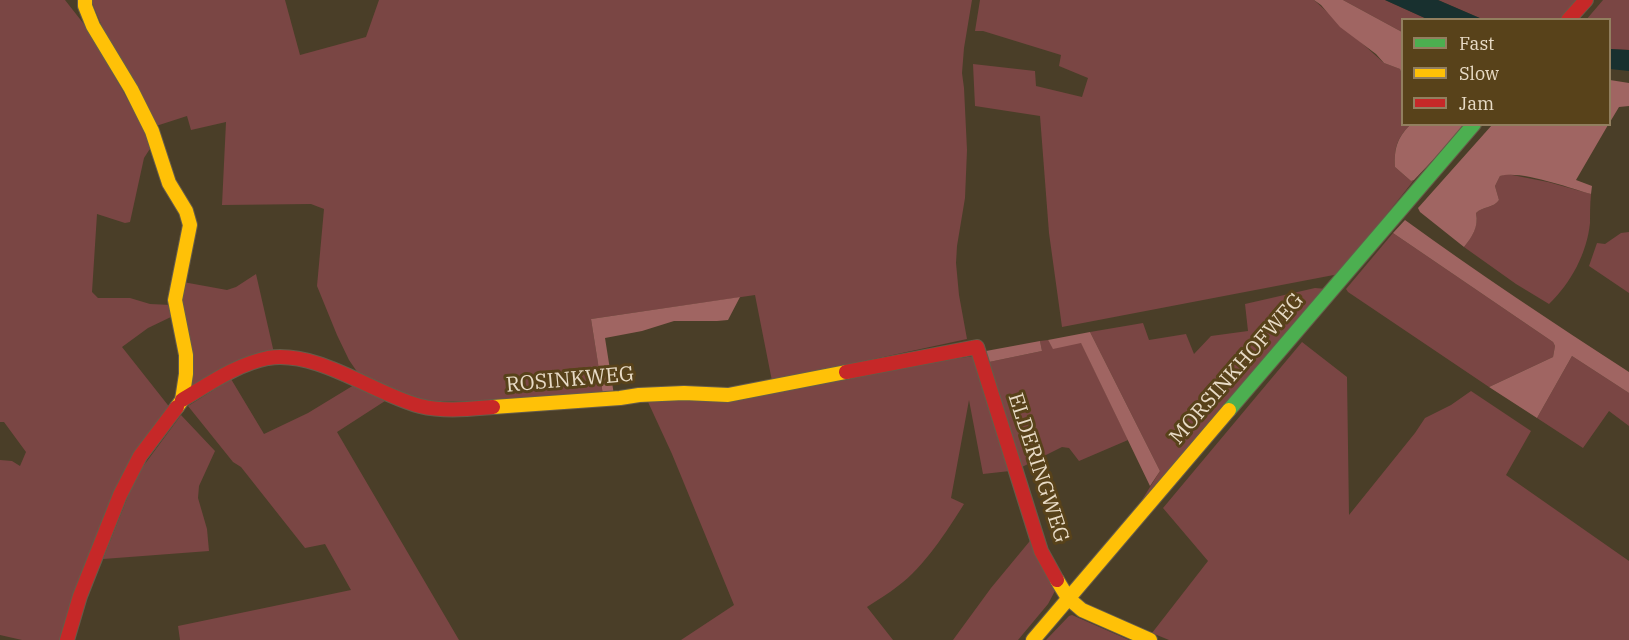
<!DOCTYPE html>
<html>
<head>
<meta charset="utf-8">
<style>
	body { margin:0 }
	#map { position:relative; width:1629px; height:640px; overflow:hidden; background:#4a3e28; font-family:"IBM Plex Serif",serif }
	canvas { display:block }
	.legend { position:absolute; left:1401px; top:18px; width:210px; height:108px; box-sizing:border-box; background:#58421a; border:2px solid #927f5f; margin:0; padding:8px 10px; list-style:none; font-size:18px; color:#e8dbc6 }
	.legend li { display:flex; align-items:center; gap:12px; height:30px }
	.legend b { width:30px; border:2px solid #927f5f }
</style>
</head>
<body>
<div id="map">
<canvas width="1629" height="640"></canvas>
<ul class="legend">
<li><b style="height:8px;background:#4caf50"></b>Fast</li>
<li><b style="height:8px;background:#ffc107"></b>Slow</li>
<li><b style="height:8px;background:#c62828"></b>Jam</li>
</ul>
</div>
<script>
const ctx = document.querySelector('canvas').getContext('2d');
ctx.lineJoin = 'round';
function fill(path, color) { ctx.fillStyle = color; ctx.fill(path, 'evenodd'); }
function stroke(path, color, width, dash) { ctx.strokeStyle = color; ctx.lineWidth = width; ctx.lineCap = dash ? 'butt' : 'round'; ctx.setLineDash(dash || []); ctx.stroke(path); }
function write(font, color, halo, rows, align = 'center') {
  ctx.font = font + ' "IBM Plex Serif",serif'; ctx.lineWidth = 6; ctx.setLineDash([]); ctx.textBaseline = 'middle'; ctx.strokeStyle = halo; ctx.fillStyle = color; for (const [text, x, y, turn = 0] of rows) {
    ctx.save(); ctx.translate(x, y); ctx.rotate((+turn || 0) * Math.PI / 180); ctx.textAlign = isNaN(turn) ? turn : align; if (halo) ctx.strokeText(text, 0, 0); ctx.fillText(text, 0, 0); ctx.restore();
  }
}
const green = new Path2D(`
	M 0,0 L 65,0 L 87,28 L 153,144 L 144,158 L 130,222 L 125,223 L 97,214 L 92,292 L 98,298 L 130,298 L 150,304 L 171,305 L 173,316 L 148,328 L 122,347 L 171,409 L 151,436 L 63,640 L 22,640 L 0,635 L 0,460 L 12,461 L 20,466 L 26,452 L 4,422 L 0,422 Z
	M 91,0 L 285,0 L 300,55 L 366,37 L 379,0 L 972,0 L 964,48 L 962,73 L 964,88 L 967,150 L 965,198 L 957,246 L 956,263 L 959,295 L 967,339 L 772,381 L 755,295 L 591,319 L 603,395 L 536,402 L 414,401 L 360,376 L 349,360 L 337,335 L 317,286 L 324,209 L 311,204 L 222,205 L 226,122 L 191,130 L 187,116 L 156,126 L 111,48 Z
	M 980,0 L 1314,0 L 1384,63 L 1400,69 L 1402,75 L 1402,124 L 1410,125 C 1397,138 1394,148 1395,167 L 1411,181 L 1414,180 L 1339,274 L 1062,327 L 1049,233 L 1040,116 L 975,106 L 973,64 L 1035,71 L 1036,86 L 1082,97 L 1088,78 L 1059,66 L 1061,55 L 983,31 L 975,31 Z
	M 1343,0 L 1385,0 L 1427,19 L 1402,20 L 1402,32 Z
	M 1438,0 L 1580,0 L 1561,20 L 1482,19 Z
	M 1603,0 L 1629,0 L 1629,50 L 1610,49 L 1610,20 L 1586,20 Z
	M 1507,174 L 1548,182 L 1591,194 C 1590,204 1590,214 1590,223 C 1587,253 1571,283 1549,304 L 1516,284 L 1464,247 C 1472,237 1479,226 1476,213 C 1483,206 1494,208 1499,200 L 1495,186 L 1500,176 Z
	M 1629,232 L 1629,293 L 1589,266 L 1597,243 L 1605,244 L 1621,233 Z
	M 1393,233 L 1553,342 L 1555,346 L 1553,357 L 1489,387 L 1348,292 L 1346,289 Z
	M 256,274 L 274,353 L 189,392 L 183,317 L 183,282 L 227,290 L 236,287 Z
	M 1315,288 L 1327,289 L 1132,516 L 1160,471 L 1090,332 L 1143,323 L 1149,340 L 1186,334 L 1194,354 L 1211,336 L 1248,331 L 1245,304 Z
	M 1048,340 L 1053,348 L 1081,342 L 1128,440 L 1079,461 L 1069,448 L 1062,447 L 1022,467 L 989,362 L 1042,351 L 1040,341 Z
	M 1302,342 L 1347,377 L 1349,515 L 1415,433 L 1425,418 L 1451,405 L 1471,391 L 1531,431 L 1506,475 L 1629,561 L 1629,640 L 1169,640 L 1152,633 L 1208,561 L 1163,508 Z
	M 974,356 L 1010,471 L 983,474 L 969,400 L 951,498 L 964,504 C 947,531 924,567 898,586 C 888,594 877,600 867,607 L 893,640 L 681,640 L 734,605 L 672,454 L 648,402 Z
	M 1572,356 L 1629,393 L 1629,426 L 1609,411 L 1583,448 L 1537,418 Z
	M 231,379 L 264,434 L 308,413 L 354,385 L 385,401 L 337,432 L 459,640 L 180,640 L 178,626 L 351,590 L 325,544 L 305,548 L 241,467 L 233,462 L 188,406 Z
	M 181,415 L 215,451 L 199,486 L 198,498 L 207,529 L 209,551 L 103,559 L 136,476 Z
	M 1034,536 L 1056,589 L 1048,604 L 1018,640 L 953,640 L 991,588 Z
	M 1072,615 L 1129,640 L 1046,640 L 1069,616 Z`);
const forest = new Path2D(`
	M 1314,0 L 1343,0 L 1402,32 L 1402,75 L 1400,69 L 1384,63 L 1376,54 L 1340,27 L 1321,5 Z
	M 1610,80 L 1629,83 L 1629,106 L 1619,107 L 1610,122 Z
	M 1410,125 L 1466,125 L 1414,180 L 1411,181 L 1395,167 C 1394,149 1397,138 1410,125 Z
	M 1492,125 L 1608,125 L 1576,180 L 1592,186 L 1591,194 C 1569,188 1521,170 1500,176 L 1495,186 L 1499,200 C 1494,208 1483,206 1476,213 C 1479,227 1472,237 1464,247 L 1420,212 L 1418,208 Z
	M 1405,220 C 1478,273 1553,323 1629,372 L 1629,393 L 1572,356 L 1537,418 L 1489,387 L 1553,357 L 1555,346 L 1553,342 L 1393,233 Z
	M 740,297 L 728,320 L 717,321 L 674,321 L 642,331 L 605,338 L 614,395 L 603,395 L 591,319 Z
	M 1090,332 L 1160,471 L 1150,486 L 1081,343 L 1053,349 L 1048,340 Z
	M 1040,341 L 1042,351 L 989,362 L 986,351 Z`);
const water = new Path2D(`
	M 1385,0 L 1438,0 L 1482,19 L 1427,19 Z
	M 1610,49 L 1629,50 L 1629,71 L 1610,69 Z`);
const fast = new Path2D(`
	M 1229,410 L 1474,124`);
const slow = new Path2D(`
	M 85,0 L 85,6 L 93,26 L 131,89 L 152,131 L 169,183 L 186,211 L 190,225 L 175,300 L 186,355 L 186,374 L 182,400 L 177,407
	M 493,407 L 620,398 L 639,395 L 684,393 L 728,395 L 846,372
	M 1057,580 L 1068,598 L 1082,610 L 1150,640
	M 1033,640 L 1229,410`);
const jam = new Path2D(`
	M 1568,20 L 1586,0
	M 846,372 L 977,347 L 1041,551 L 1057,580
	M 182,400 C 209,384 237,364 268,358 C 318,350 374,394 420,406 C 444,412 469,409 493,407
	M 67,640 L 80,596 L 120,495 L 140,456 L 177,407`);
const streetNames = [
	["MORSINKHOFWEG",1237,369,-49],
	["ROSINKWEG",570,380,-5],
	["ELDERINGWEG",1038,468,72]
];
fill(green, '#7a4644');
fill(forest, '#a06562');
fill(water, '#18302f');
stroke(fast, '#665c49', 16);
stroke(slow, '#665c49', 16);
stroke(jam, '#665c49', 16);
stroke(fast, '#4caf50', 14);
stroke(slow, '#ffc107', 14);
stroke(jam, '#c62828', 14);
write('21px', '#e8dbc6', '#58421a', streetNames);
</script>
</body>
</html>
